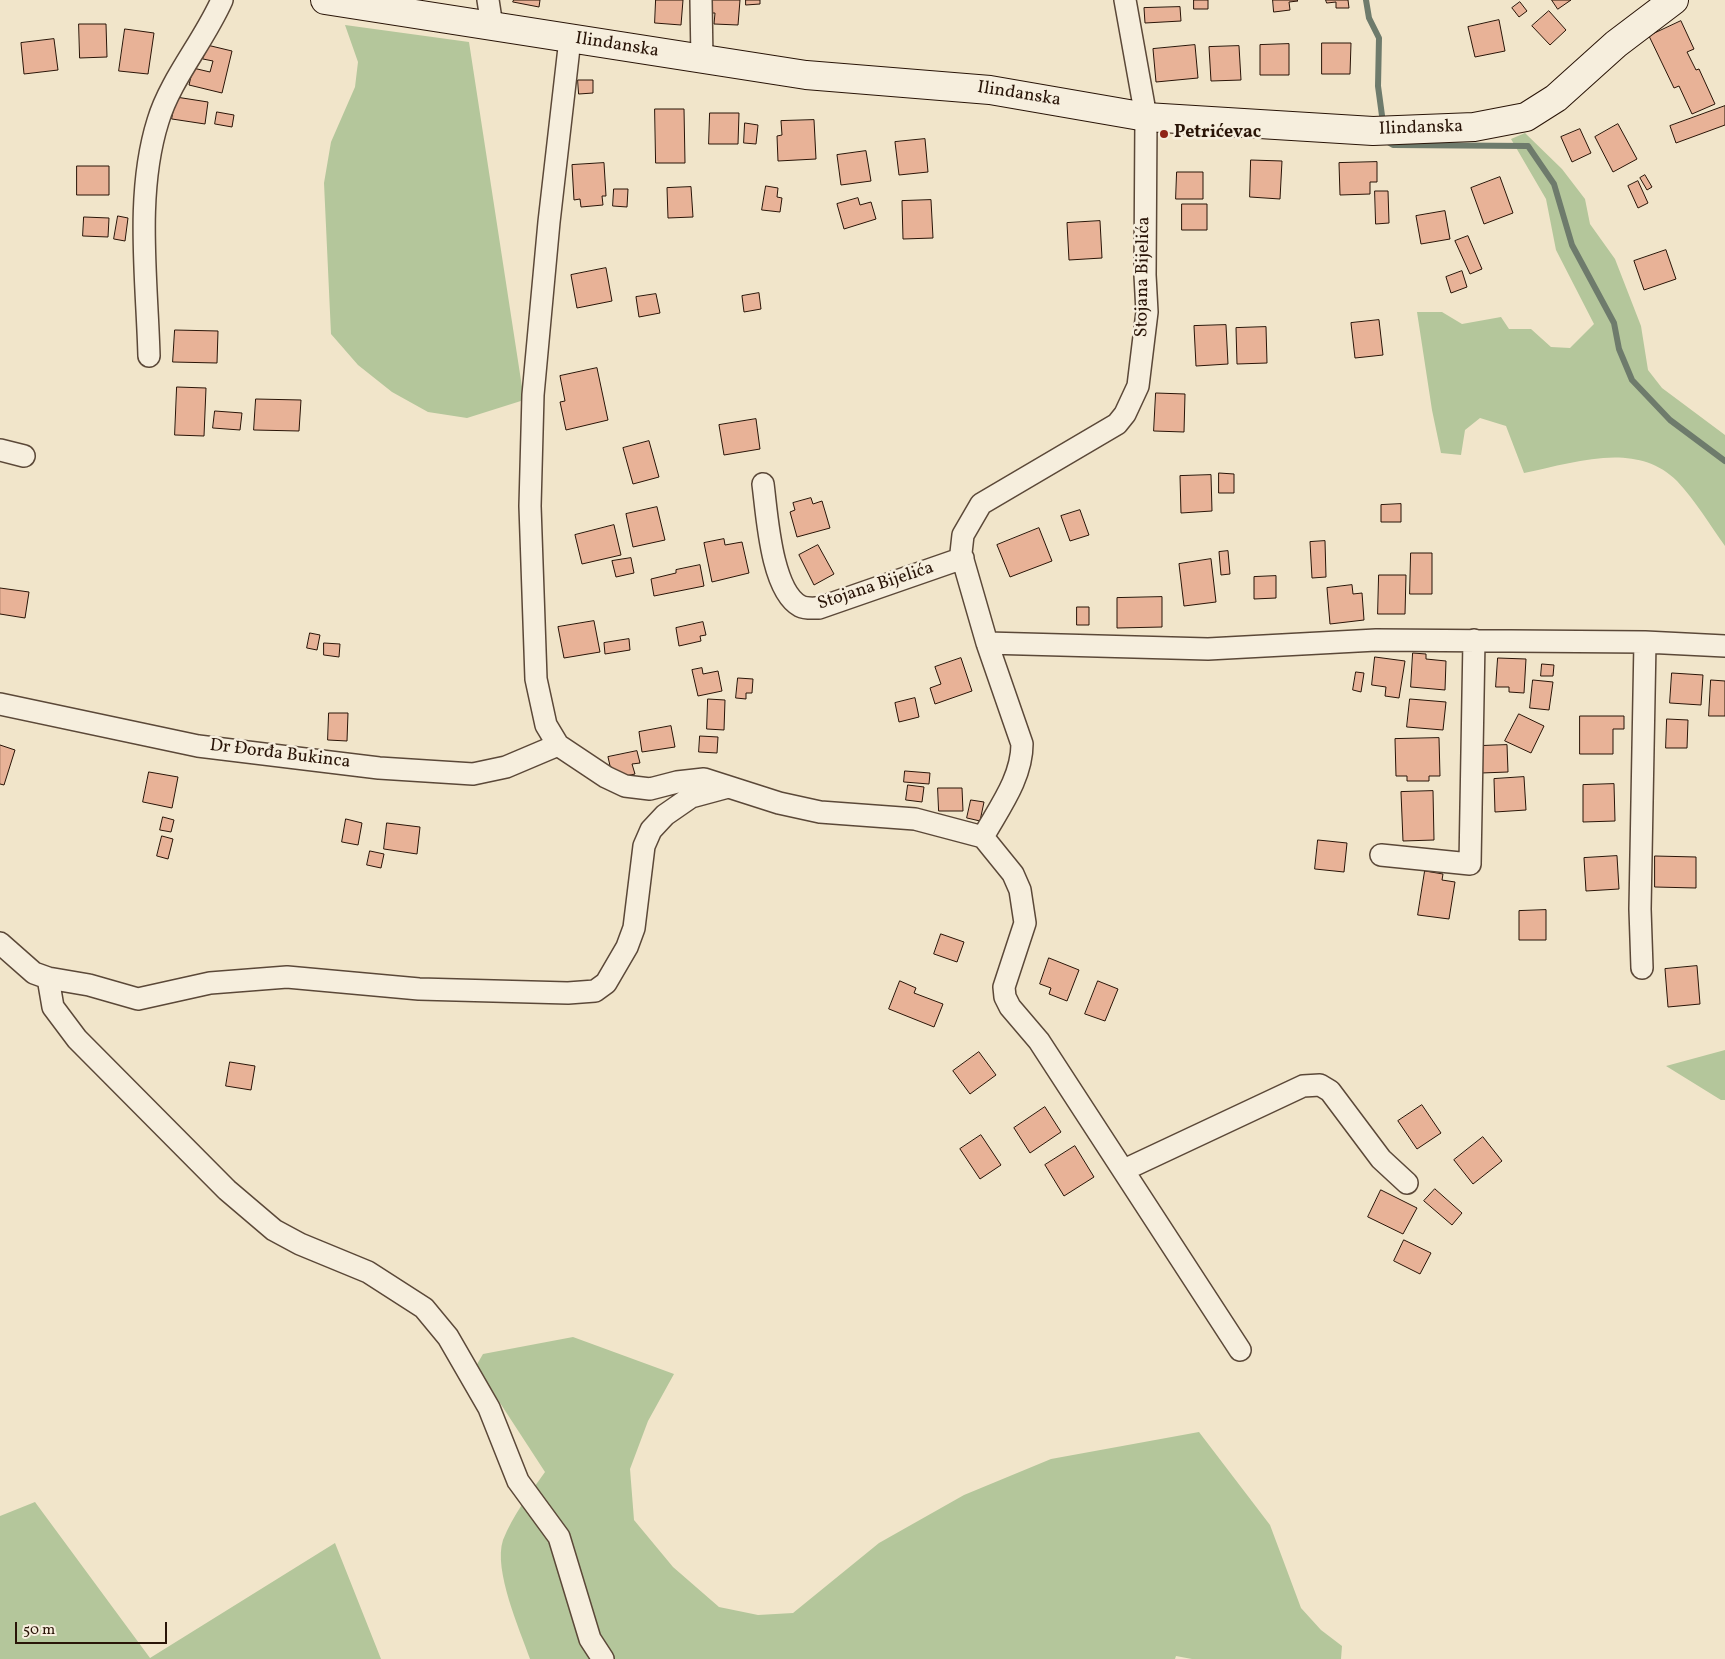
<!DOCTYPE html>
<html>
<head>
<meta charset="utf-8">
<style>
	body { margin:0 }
	#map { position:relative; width:1725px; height:1659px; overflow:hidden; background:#f1e5ca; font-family:Vollkorn,serif }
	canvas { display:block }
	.scale { position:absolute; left:15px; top:1622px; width:152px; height:22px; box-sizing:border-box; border:2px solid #291407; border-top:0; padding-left:6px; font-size:15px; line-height:18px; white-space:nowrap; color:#291407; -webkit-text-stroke:4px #f6eedd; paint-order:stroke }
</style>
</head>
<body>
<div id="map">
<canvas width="1725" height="1659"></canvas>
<div class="scale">50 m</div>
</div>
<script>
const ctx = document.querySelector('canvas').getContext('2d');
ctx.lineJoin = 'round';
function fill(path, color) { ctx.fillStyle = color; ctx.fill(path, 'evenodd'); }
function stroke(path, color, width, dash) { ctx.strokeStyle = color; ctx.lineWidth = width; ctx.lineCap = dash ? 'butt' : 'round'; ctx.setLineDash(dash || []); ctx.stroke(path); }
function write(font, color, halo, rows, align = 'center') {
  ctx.font = font + ' Vollkorn,serif'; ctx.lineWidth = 5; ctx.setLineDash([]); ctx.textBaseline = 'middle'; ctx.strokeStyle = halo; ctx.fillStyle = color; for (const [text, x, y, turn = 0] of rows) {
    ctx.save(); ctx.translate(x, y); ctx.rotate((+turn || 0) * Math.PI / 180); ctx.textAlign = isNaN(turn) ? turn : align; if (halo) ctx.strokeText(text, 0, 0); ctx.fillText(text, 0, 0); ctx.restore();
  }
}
const green = new Path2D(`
	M 345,25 L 469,42 L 524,400 L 467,418 L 428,412 L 392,392 L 358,365 L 331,334 L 324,183 L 331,142 L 355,87 L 358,62 Z
	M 1525,133 L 1562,169 L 1585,199 L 1590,224 L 1615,259 L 1641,326 L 1648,370 L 1662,388 L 1725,435 L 1725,546 C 1710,525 1695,500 1677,481 C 1636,440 1574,463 1524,473 L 1506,426 L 1480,418 L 1465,430 L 1461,455 L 1441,453 L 1432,410 L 1417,312 L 1442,312 L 1462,324 L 1501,317 L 1509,329 L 1531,329 L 1551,347 L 1570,348 L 1594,324 L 1556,250 L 1546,199 L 1511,139 Z
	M 1725,1050 L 1725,1100 L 1721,1100 L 1666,1066 Z
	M 573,1337 L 674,1374 L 648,1421 L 630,1469 L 634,1520 L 673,1567 L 719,1607 L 758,1615 L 793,1613 L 879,1543 L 964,1495 L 1051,1459 L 1199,1432 L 1270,1525 L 1301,1608 L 1321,1630 L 1342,1646 L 1341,1659 L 1192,1659 L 1176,1656 L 1175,1659 L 530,1659 C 520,1630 493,1570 503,1540 C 513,1515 530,1493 545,1472 L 476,1366 L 483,1354 Z
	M 35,1502 L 150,1658 L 335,1543 L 381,1659 L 0,1659 L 0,1516 Z`);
const stream = new Path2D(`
	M 1366,0 L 1369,18 L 1379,38 L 1378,86 L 1383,123
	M 1386,141 L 1393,145 L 1528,146 L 1554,184 L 1572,245 L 1614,323 L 1619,349 L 1632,380 L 1670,420 L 1725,461`);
const building = new Path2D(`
	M 514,0 L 540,0 L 539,7 L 513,2 Z
	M 656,0 L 683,0 L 681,25 L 655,23 Z
	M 711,0 L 740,0 L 738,25 L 714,24 L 715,13 L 710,13 Z
	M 746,0 L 760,0 L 760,4 L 746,5 Z
	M 1194,0 L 1208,0 L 1208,9 L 1194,9 Z
	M 1273,0 L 1297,0 L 1298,1 L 1289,2 L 1290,10 L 1274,12 Z
	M 1326,0 L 1348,0 L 1349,8 L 1336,8 L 1336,2 L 1327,3 Z
	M 1552,0 L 1571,0 L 1558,9 Z
	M 1520,2 L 1527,11 L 1519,17 L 1512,8 Z
	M 1180,7 L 1181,21 L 1145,23 L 1144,8 Z
	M 1549,11 L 1566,30 L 1550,45 L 1532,26 Z
	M 1499,20 L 1505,51 L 1475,57 L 1468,27 Z
	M 1681,21 L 1694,49 L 1687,52 L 1696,70 L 1699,69 L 1715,104 L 1692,114 L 1679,86 L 1674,88 L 1649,36 Z
	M 79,24 L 106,24 L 107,57 L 80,58 Z
	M 125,29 L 154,33 L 148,74 L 119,71 Z
	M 54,39 L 58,70 L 24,74 L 21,43 Z
	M 1322,43 L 1351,43 L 1350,74 L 1322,74 Z
	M 1289,44 L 1289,75 L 1260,75 L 1260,45 Z
	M 207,45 L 232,51 L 222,93 L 189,85 L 193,68 L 210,72 L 213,61 L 203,59 Z
	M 1195,45 L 1198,78 L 1156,82 L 1153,49 Z
	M 1239,46 L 1241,80 L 1211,81 L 1209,47 Z
	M 578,80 L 593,80 L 593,93 L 579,94 Z
	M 176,97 L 208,102 L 205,124 L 172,119 Z
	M 1725,106 L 1725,125 L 1676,143 L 1670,126 Z
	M 655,109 L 684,109 L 685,163 L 656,163 Z
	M 217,112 L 234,115 L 232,127 L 215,124 Z
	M 710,113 L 739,113 L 738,144 L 709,144 Z
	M 814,120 L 816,159 L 778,161 L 777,136 L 782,135 L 781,121 Z
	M 745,123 L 758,125 L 756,144 L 744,143 Z
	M 1618,124 L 1637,159 L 1613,172 L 1595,137 Z
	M 1580,129 L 1591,153 L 1572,162 L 1561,137 Z
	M 925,139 L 928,172 L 899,175 L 895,142 Z
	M 866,151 L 871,181 L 841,185 L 837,155 Z
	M 1251,160 L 1282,161 L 1280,199 L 1250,197 Z
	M 1377,162 L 1377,182 L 1370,182 L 1370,194 L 1340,195 L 1339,163 Z
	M 604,163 L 606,196 L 602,196 L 603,205 L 581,207 L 580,199 L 574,200 L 572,165 Z
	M 77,166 L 109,166 L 109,195 L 77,195 Z
	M 1177,172 L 1203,172 L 1203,199 L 1176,199 Z
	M 1645,175 L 1652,187 L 1647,190 L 1640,178 Z
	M 1500,177 L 1513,213 L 1484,224 L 1471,188 Z
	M 1638,181 L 1648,203 L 1638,208 L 1628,186 Z
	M 766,186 L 778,188 L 777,197 L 782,198 L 780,212 L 762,210 Z
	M 691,187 L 693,217 L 668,218 L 667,188 Z
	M 614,189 L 628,189 L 627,207 L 613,206 Z
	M 1375,191 L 1388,191 L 1389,223 L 1376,224 Z
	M 858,198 L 860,205 L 871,202 L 876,219 L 844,229 L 837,204 Z
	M 931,200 L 933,238 L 903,239 L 902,201 Z
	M 1182,204 L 1207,204 L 1207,230 L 1182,230 Z
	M 1445,211 L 1450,239 L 1421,244 L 1416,216 Z
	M 118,216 L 128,218 L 125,241 L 114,239 Z
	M 84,217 L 109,218 L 108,237 L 83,236 Z
	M 1100,221 L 1102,258 L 1069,260 L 1067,223 Z
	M 1468,236 L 1482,269 L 1470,274 L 1455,241 Z
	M 1666,250 L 1676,279 L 1644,290 L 1634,261 Z
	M 606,268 L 612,301 L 577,308 L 571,275 Z
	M 1462,271 L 1467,287 L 1451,293 L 1446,277 Z
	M 759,293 L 761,309 L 744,312 L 742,296 Z
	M 656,294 L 660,313 L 639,317 L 636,297 Z
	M 1379,320 L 1383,355 L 1355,358 L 1351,323 Z
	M 1226,325 L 1228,364 L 1196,366 L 1194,326 Z
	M 1266,327 L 1267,363 L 1237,364 L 1236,328 Z
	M 175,330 L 218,331 L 217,363 L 173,362 Z
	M 597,368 L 608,420 L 566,430 L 560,402 L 565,401 L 560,376 Z
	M 177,387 L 206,388 L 204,436 L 175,435 Z
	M 1156,393 L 1185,394 L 1184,432 L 1154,431 Z
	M 256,399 L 301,400 L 299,431 L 254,430 Z
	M 215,411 L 242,413 L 240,430 L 213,428 Z
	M 756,419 L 760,449 L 724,455 L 719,425 Z
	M 649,441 L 659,477 L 633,484 L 623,448 Z
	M 1219,473 L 1234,474 L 1234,493 L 1219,493 Z
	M 1211,475 L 1212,511 L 1181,513 L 1180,476 Z
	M 811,498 L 813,504 L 822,501 L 830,528 L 797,537 L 790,512 L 795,510 L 793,503 Z
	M 1401,504 L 1401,522 L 1381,522 L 1381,505 Z
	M 657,507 L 665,540 L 633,547 L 626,514 Z
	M 1080,510 L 1089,535 L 1070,541 L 1061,516 Z
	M 614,525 L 621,555 L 582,564 L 575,535 Z
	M 1039,528 L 1052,561 L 1010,577 L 997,545 Z
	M 724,539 L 725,545 L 742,542 L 749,573 L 712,582 L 704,543 Z
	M 1325,541 L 1326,577 L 1312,578 L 1310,542 Z
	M 818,545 L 834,574 L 814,585 L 799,555 Z
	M 1228,551 L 1230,574 L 1221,575 L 1219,552 Z
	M 1411,553 L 1432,553 L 1432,594 L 1410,594 Z
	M 631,558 L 634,573 L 616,577 L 612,561 Z
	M 1211,559 L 1216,602 L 1184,606 L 1179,564 Z
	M 700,565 L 704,586 L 654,596 L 651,579 L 676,573 L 676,570 Z
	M 1379,575 L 1406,575 L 1405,614 L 1378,614 Z
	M 1276,576 L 1276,598 L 1254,599 L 1254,577 Z
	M 1352,585 L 1353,594 L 1362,593 L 1364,620 L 1330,624 L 1327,588 Z
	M 0,588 L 29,592 L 25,618 L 0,614 Z
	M 1162,597 L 1162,627 L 1117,628 L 1117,598 Z
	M 1077,607 L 1089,607 L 1089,625 L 1077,625 Z
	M 594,621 L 600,652 L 564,658 L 558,627 Z
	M 703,622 L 706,635 L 700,636 L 701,641 L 679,646 L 676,628 Z
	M 310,633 L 320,635 L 317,650 L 307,648 Z
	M 629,639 L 630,650 L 605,654 L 604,643 Z
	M 324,643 L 340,644 L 339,657 L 324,655 Z
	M 1413,653 L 1426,654 L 1426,659 L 1446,661 L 1445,690 L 1411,687 Z
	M 1375,657 L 1405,661 L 1399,698 L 1385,696 L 1386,687 L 1372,685 Z
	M 961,658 L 972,691 L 935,704 L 930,688 L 941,684 L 935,667 Z
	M 1498,658 L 1526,659 L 1524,693 L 1509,692 L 1509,687 L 1496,687 Z
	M 1542,664 L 1554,665 L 1553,676 L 1541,676 Z
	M 702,668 L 703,674 L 718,671 L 722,691 L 698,696 L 692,670 Z
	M 1356,672 L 1364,673 L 1361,692 L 1353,690 Z
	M 1672,673 L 1703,675 L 1701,705 L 1670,703 Z
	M 738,678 L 753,679 L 752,693 L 746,693 L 746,699 L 736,698 Z
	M 1533,680 L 1553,682 L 1549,710 L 1530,708 Z
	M 1711,680 L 1725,681 L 1725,716 L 1709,716 Z
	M 915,698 L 919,717 L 899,722 L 895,703 Z
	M 708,699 L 725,700 L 724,730 L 707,729 Z
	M 1410,699 L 1446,702 L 1443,730 L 1407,727 Z
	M 329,713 L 348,713 L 347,741 L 328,740 Z
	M 1519,714 L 1544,726 L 1531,753 L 1505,741 Z
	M 1580,716 L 1624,716 L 1624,729 L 1613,729 L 1613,754 L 1580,754 Z
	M 1667,719 L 1688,720 L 1687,748 L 1666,748 Z
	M 671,726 L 675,747 L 642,752 L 639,732 Z
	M 700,736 L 718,737 L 717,753 L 699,752 Z
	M 1439,738 L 1440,776 L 1429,776 L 1429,781 L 1407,781 L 1407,776 L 1396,776 L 1395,739 Z
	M 0,745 L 15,750 L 4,785 L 0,784 Z
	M 1507,745 L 1508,772 L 1481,773 L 1480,746 Z
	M 637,751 L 640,763 L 632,764 L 635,774 L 613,779 L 608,757 Z
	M 905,771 L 930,773 L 929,784 L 904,782 Z
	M 149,772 L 178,777 L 172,808 L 143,802 Z
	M 1524,777 L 1526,810 L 1495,812 L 1494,779 Z
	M 1614,784 L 1615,821 L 1583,822 L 1583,785 Z
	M 908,785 L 924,787 L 922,802 L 906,800 Z
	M 938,788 L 962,788 L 963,811 L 939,811 Z
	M 1433,791 L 1434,840 L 1403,841 L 1401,792 Z
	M 971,800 L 984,802 L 980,821 L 967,818 Z
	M 163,817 L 174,820 L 171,832 L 160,830 Z
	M 346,819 L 362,823 L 358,845 L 342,842 Z
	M 387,823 L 420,827 L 417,854 L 384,849 Z
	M 162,836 L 173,839 L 168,859 L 157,856 Z
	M 1318,840 L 1347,843 L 1344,872 L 1315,869 Z
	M 370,851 L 384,854 L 381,868 L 367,865 Z
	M 1617,856 L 1619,889 L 1586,891 L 1584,858 Z
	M 1655,856 L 1696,857 L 1696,888 L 1655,887 Z
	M 1425,871 L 1443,874 L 1442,880 L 1455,882 L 1449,919 L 1418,915 Z
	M 1546,910 L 1546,940 L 1519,940 L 1519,911 Z
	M 941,934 L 964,942 L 957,962 L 934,954 Z
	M 1049,958 L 1079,970 L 1067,1001 L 1049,994 L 1051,988 L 1040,984 Z
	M 1697,966 L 1700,1004 L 1668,1007 L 1665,969 Z
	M 900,981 L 916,988 L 914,993 L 943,1004 L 934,1027 L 889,1009 Z
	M 1098,981 L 1118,989 L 1105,1021 L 1085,1014 Z
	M 979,1052 L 996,1075 L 970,1094 L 953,1071 Z
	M 230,1062 L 255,1066 L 251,1090 L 226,1086 Z
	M 1422,1105 L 1441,1133 L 1417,1149 L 1398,1121 Z
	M 1045,1107 L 1061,1132 L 1030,1153 L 1014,1128 Z
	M 981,1135 L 1001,1165 L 980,1179 L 960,1149 Z
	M 1483,1137 L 1502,1161 L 1473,1184 L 1454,1160 Z
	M 1075,1146 L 1094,1177 L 1064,1196 L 1045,1165 Z
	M 1435,1189 L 1462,1213 L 1452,1225 L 1424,1201 Z
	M 1381,1190 L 1417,1208 L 1403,1234 L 1368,1217 Z
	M 1404,1240 L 1431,1253 L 1420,1274 L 1394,1261 Z`);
const street = new Path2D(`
	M 488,0 L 492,26
	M 701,0 L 702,60
	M 570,39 L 549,222 L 533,395 L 530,506 L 536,679 L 546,725 L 558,745 L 606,777 L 625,786 L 650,789 L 677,782 L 704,779 L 779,803 L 820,812 L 915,819 L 983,837 L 1013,874 L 1020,890 L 1025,923 L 1004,987 L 1005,997 L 1010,1007 L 1039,1041 L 1240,1350
	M 149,356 C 147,280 135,194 158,121 C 170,80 204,41 222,0
	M 0,450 L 24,456
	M 763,484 C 767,514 771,590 800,606 C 806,609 813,608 819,608 L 963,558
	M 987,643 L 1208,649 L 1376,640 L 1645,642 L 1725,646
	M 0,704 L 198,746 L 379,768 L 473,774 L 506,767 L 558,745
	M 983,837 C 999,808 1022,778 1022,744 L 987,643 L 961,553 L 963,535 L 981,504 L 1117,424 L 1125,414 L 1138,386 L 1147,312 L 1145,275 L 1146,117 L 1125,0
	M 1381,855 L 1470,864 L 1474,640
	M 0,943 L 34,973 L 48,978 L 89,985 L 138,999 L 210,983 L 287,977 L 419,989 L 568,993 L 595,991 L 606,983 L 627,947 L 634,928 L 644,846 L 651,830 L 665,815 L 691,797 L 728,787
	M 1642,968 L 1640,909 L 1645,642
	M 48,978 L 53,1007 L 77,1039 L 227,1190 L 274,1230 L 300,1244 L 368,1272 L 424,1308 L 448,1337 L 489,1408 L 518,1481 L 559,1537 L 590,1639 L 603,1659
	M 1124,1170 L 1303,1086 L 1320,1085 L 1330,1091 L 1381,1159 L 1407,1183`);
const secondary = new Path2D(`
	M 325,0 L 806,75 L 990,90 L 1146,117 L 1373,131 L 1474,127 L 1526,117 L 1556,98 L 1616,44 L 1674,0`);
const markers = [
	[1164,134,5,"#8f2418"]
];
const streetNames = [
	["Ilindanska",617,46,9],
	["Ilindanska",1019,95,9],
	["Ilindanska",1421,129,-2],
	["Stojana Bijelića",1144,277,-89],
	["Stojana Bijelića",876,587,-18],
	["Dr Đorđa Bukinca",280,755,7]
];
const poiNames = [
	["Petrićevac",1174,134]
];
fill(green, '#b4c69b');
stroke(stream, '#6e7b6c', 6);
fill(building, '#e8b297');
stroke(building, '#291407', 1);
stroke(street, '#5b4838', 24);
stroke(secondary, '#291407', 30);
stroke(street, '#f6eedd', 21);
stroke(secondary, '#f6eedd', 28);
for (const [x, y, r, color] of markers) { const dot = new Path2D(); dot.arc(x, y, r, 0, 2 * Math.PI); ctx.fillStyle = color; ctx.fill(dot); stroke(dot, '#f6eedd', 2); }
write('18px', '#291407', '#f6eedd', streetNames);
write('bold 18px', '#291407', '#f6eedd', poiNames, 'left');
</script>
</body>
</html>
